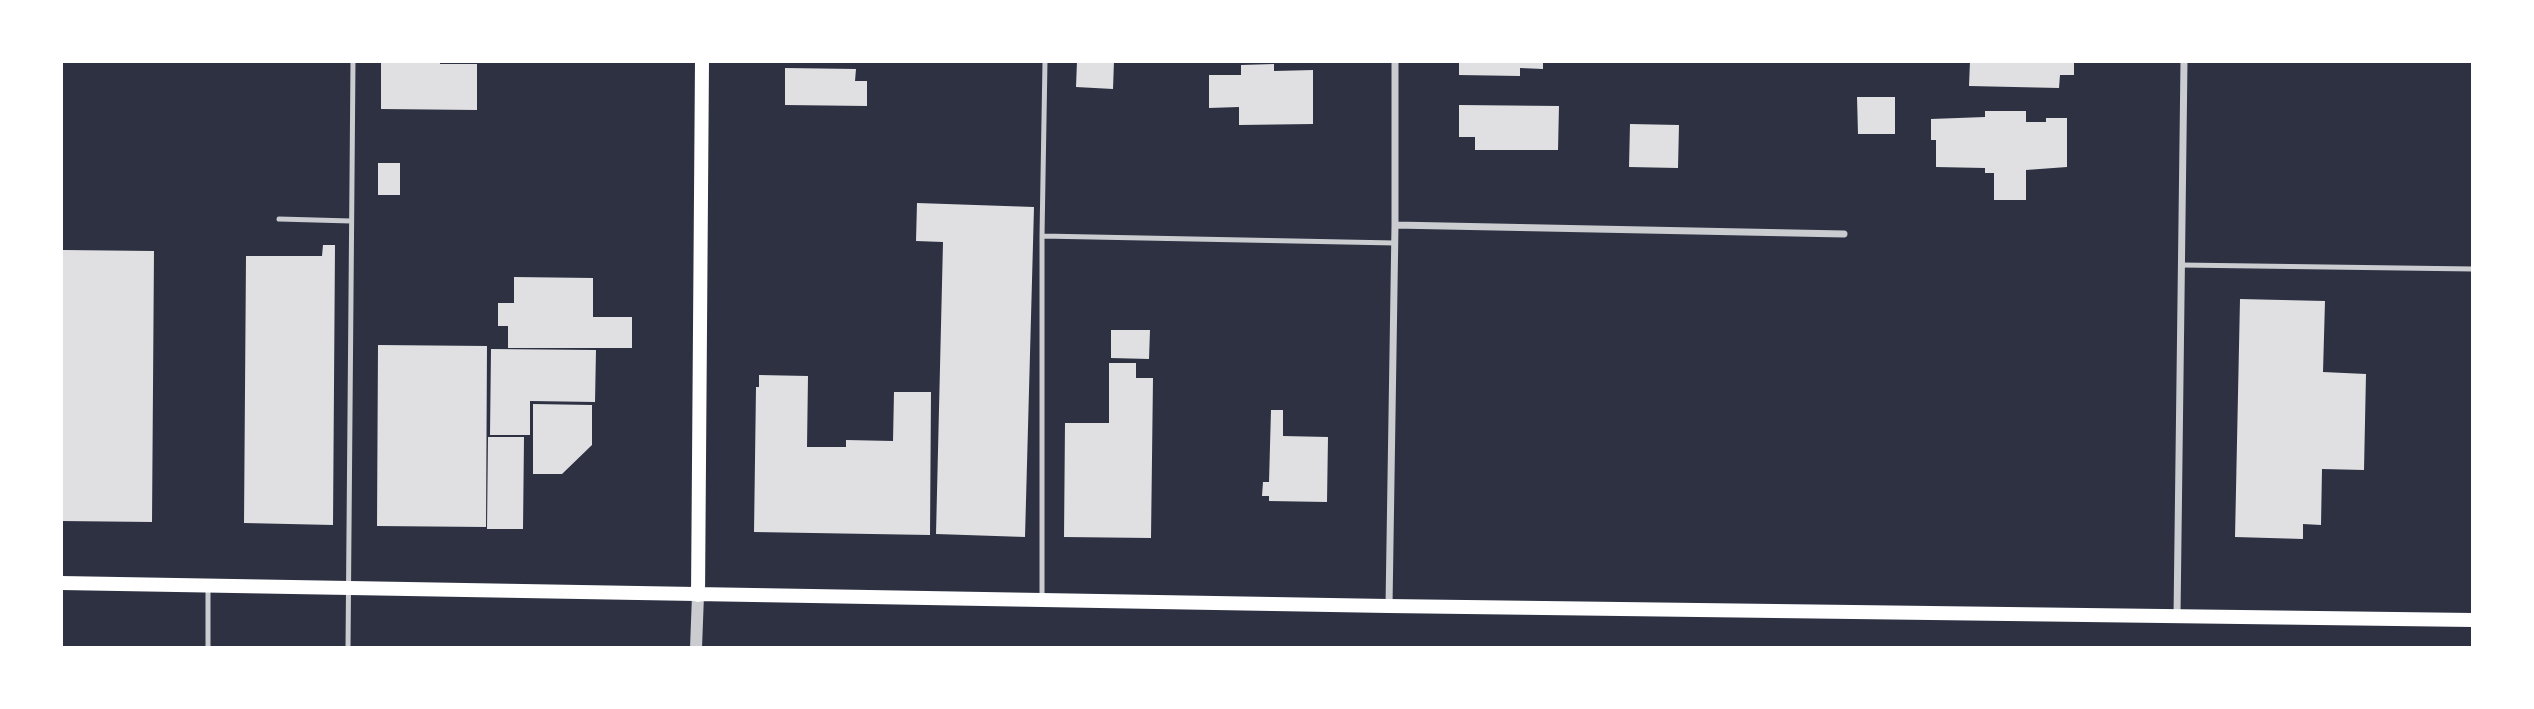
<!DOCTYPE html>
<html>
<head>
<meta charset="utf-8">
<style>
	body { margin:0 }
	#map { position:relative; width:2534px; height:709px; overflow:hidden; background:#2d3142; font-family:"Space Grotesk",sans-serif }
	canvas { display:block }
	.frame { position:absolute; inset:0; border:63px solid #fff; pointer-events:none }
</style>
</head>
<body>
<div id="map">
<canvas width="2534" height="709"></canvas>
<div class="frame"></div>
</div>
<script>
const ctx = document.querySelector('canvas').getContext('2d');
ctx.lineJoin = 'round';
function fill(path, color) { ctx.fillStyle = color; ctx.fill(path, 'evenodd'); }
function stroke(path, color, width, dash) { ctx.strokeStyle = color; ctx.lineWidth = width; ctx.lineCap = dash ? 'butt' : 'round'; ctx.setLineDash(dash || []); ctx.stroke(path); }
const building = new Path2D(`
	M 381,61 L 440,61 L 440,64 L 477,64 L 477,110 L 381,109 Z
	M 1077,61 L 1114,61 L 1113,89 L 1076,87 Z
	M 1459,61 L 1543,61 L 1543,69 L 1520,68 L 1520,76 L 1459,75 Z
	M 1970,61 L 2074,61 L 2074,75 L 2060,75 L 2059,88 L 1969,86 Z
	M 1274,64 L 1274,71 L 1313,70 L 1313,124 L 1239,125 L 1239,107 L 1209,108 L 1209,75 L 1241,75 L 1241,65 Z
	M 785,68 L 856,69 L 855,81 L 867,81 L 867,106 L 785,105 Z
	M 1857,97 L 1895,97 L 1895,134 L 1858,134 Z
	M 1459,105 L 1559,106 L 1558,150 L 1475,150 L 1475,137 L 1459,137 Z
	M 1985,111 L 2026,111 L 2026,122 L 2046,122 L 2046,118 L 2067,118 L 2067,167 L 2026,170 L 2026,200 L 1994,200 L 1994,173 L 1985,173 L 1985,168 L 1936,167 L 1936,140 L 1931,140 L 1931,119 L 1985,117 Z
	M 1630,124 L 1679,125 L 1678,168 L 1629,167 Z
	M 378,163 L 400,163 L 400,195 L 378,195 Z
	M 917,203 L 1034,207 L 1025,537 L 936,534 L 943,242 L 916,241 Z
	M 323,245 L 335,245 L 333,525 L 244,523 L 246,256 L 322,256 Z
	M 63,250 L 154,251 L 152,522 L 61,521 Z
	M 514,277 L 593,278 L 593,317 L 632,317 L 632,348 L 508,348 L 508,326 L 498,326 L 498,303 L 514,303 Z
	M 2240,299 L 2325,301 L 2323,372 L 2366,374 L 2364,470 L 2322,469 L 2321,525 L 2303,524 L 2303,539 L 2235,537 Z
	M 1111,330 L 1150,330 L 1149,359 L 1111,358 Z
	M 378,345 L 487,346 L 486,527 L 377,526 Z
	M 491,349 L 596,350 L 595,402 L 530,401 L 530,435 L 490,435 Z
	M 1109,363 L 1136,363 L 1136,378 L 1153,378 L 1151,538 L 1064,537 L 1065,423 L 1109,423 Z
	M 759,375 L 808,376 L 807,447 L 846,447 L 846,440 L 893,441 L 894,392 L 931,392 L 930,535 L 754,532 L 756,387 L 759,387 Z
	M 533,404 L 592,405 L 592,445 L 562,474 L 533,474 Z
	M 1271,410 L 1283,410 L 1283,436 L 1328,437 L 1327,502 L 1269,501 L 1269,496 L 1262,496 L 1263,482 L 1269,482 Z
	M 488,437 L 524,437 L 523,529 L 487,529 Z`);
const service = new Path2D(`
	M 279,219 L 351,221
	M 1042,236 L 1395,243
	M 2181,265 L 2473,269
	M 208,586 L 208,648
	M 1042,597 L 1042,236 L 1045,61
	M 348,648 L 353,61`);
const minor = new Path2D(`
	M 1395,225 L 1844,234
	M 1389,606 L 1395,225 L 1395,61
	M 2177,616 L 2184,61`);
const tertiary = new Path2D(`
	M 696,648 L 698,595`);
const secondary = new Path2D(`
	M 61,583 L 1388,606 L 2473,620
	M 698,595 L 702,61`);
fill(building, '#e0e0e3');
stroke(service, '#caccd0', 5);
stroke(minor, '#caccd0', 7);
stroke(tertiary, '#caccd0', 12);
stroke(secondary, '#fff', 14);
</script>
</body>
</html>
